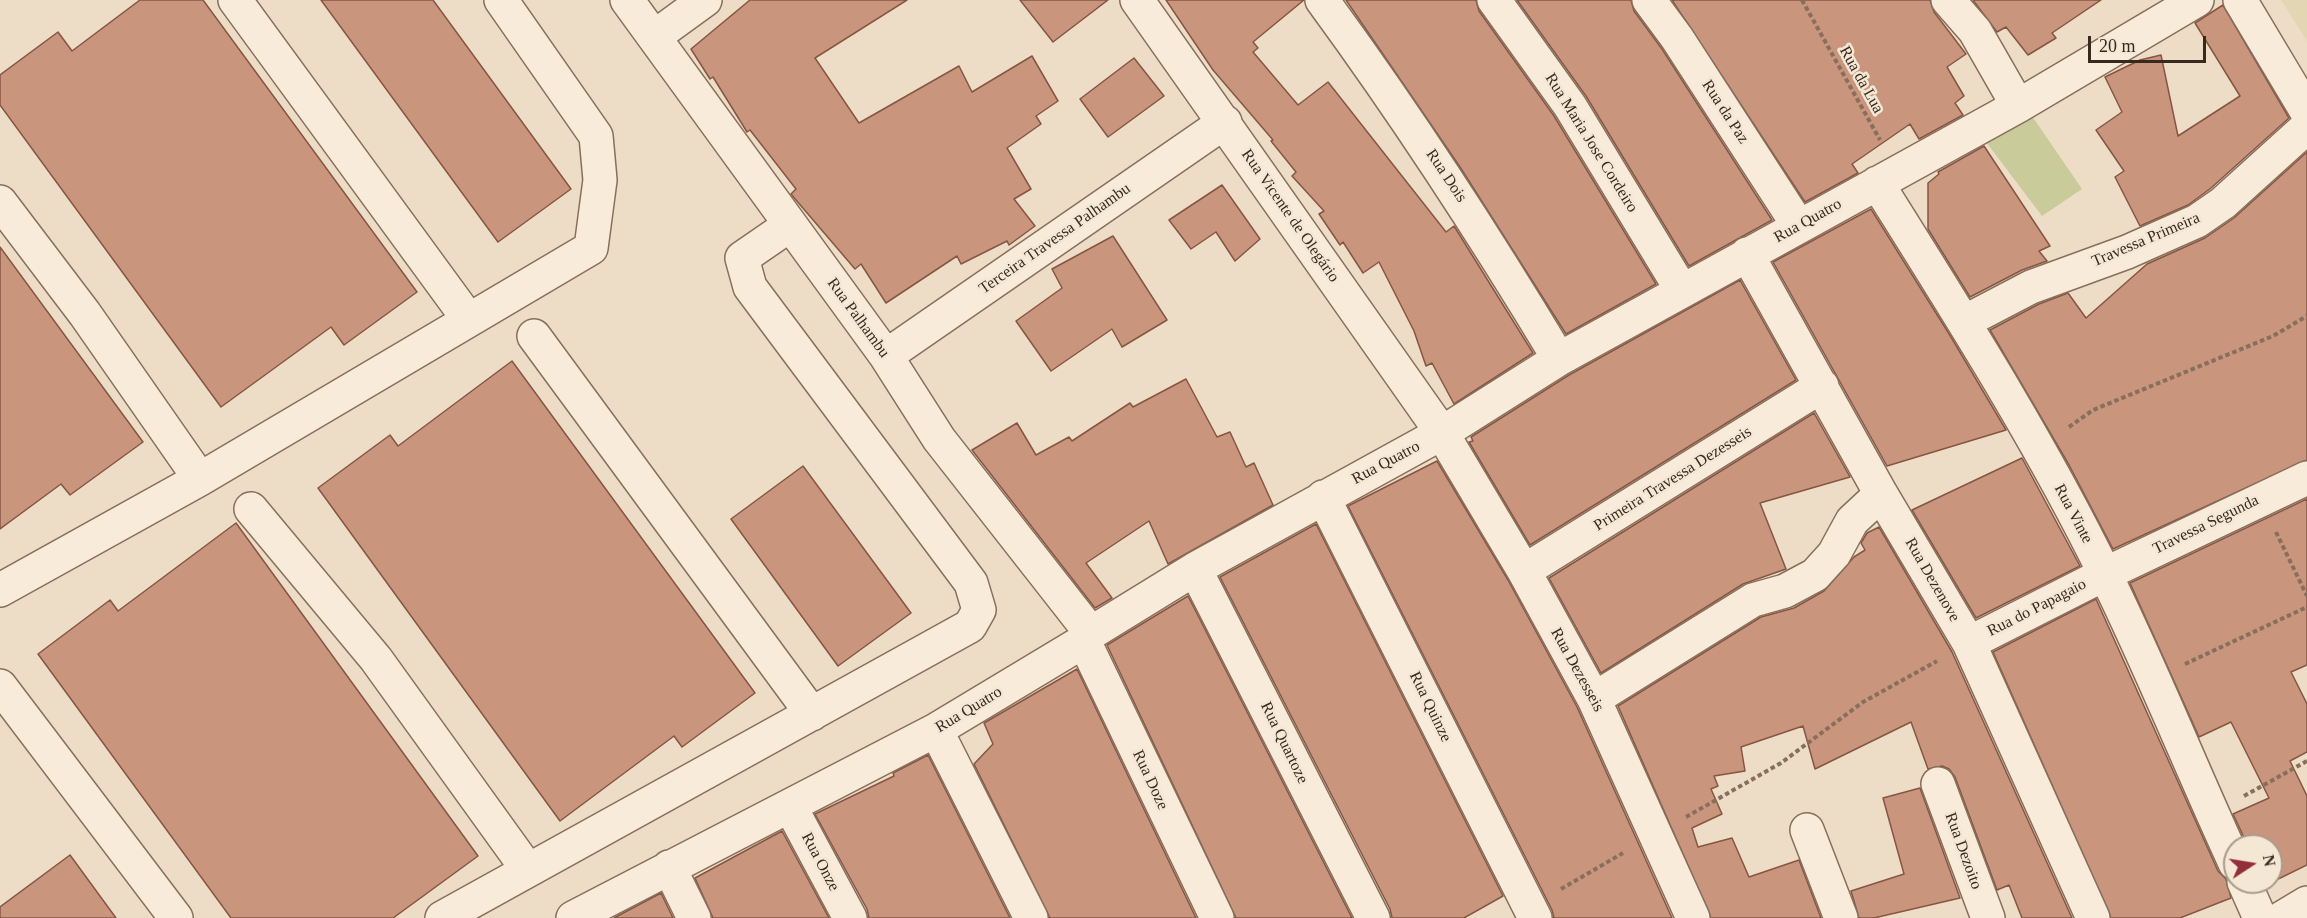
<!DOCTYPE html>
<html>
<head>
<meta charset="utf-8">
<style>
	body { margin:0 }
	#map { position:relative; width:2307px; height:918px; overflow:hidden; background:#edddc6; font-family:"Times New Roman",serif }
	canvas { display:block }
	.north { position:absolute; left:2223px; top:834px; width:60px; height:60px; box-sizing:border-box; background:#f4e8d5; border:2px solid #a99c8c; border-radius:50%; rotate:78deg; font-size:16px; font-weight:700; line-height:24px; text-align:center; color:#38291f }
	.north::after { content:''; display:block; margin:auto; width:21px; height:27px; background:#942e39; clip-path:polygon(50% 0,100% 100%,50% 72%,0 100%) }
	.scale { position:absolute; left:2088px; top:36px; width:118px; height:27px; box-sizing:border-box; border:3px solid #38291f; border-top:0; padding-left:8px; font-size:18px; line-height:21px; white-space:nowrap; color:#38291f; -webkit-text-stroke:4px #f4e8d5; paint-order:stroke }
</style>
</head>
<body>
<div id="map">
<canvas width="2307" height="918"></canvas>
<div class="north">N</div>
<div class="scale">20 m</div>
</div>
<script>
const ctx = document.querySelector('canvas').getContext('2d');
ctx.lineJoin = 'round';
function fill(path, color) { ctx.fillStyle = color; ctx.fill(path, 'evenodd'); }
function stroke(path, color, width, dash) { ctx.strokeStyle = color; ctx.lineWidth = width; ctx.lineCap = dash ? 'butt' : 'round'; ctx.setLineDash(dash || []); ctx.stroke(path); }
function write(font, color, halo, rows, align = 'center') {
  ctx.font = font + ' "Times New Roman",serif'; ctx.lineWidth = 5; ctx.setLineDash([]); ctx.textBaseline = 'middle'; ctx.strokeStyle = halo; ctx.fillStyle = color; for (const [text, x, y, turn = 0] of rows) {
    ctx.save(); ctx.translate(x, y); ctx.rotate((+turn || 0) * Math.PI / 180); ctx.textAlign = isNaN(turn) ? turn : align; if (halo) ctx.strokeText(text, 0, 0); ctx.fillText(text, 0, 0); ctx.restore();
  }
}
const farmland = new Path2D(`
	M 2281,0 L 2307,0 L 2307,41 Z`);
const green = new Path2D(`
	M 2032,116 L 2082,189 L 2042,216 L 1983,138 Z`);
const building = new Path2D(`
	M 140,0 L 203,0 L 417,292 L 344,345 L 331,327 L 221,407 L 0,105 L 0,75 L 58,32 L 72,51 Z
	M 321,0 L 433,0 L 571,189 L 498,242 Z
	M 750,0 L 907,0 L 815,58 L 859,123 L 959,66 L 972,92 L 1032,56 L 1058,101 L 1036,116 L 1041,124 L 1007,148 L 1031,189 L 1014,199 L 1035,226 L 1009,245 L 1007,241 L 961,264 L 957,256 L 886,303 L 861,264 L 855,269 L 796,200 L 791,194 L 796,189 L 750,130 L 747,132 L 713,77 L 710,79 L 691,49 Z
	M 1020,0 L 1108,0 L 1053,42 Z
	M 1166,0 L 1304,0 L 1253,42 L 1258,48 L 1253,52 L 1298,105 L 1328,82 L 1446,232 L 1454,226 L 1533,353 L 1454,404 L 1432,363 L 1426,366 L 1414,331 L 1379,262 L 1363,273 L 1343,242 L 1340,245 L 1319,214 L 1324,211 L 1292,176 L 1296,172 L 1271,141 L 1273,140 L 1213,70 Z
	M 1346,0 L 1476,0 L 1479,11 L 1554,116 L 1656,284 L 1566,334 L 1460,167 Z
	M 1517,0 L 1631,0 L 1634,11 L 1662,49 L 1772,220 L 1689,266 L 1586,96 Z
	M 1672,0 L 1930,0 L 1934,12 L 1966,54 L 1947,67 L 1964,96 L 1955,103 L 1963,115 L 1919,139 L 1910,124 L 1852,164 L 1858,173 L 1805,202 Z
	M 1973,0 L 2101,0 L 2052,33 L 2056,38 L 2028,55 L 2006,27 L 1997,32 Z
	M 2223,5 L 2289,118 L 2211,188 L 2188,205 L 2140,226 L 2115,177 L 2124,171 L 2096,130 L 2122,112 L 2105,77 L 2140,60 L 2161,55 L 2178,136 L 2240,96 L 2195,23 Z
	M 1134,58 L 1164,96 L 1108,137 L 1080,99 Z
	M 1984,146 L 2050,246 L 2039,251 L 2047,261 L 2022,270 L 1970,297 L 1928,229 L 1928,183 L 1939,174 L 1938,172 Z
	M 2307,152 L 2307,460 L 2113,549 L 2069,465 L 1990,330 L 2039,304 L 2068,293 L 2086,318 L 2147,264 L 2205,238 L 2234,218 Z
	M 1222,185 L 1260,239 L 1235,261 L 1216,232 L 1191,249 L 1169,220 Z
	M 1871,209 L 1951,337 L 2006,430 L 1887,466 L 1773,262 Z
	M 1113,236 L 1167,320 L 1122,347 L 1112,329 L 1051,371 L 1016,321 L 1062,288 L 1052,269 Z
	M 0,247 L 143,442 L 70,495 L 61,484 L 0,529 Z
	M 1740,280 L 1796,380 L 1530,545 L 1469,442 L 1473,441 L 1471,437 L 1569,375 Z
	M 512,361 L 755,693 L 682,747 L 674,736 L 560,821 L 318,488 L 390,435 L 398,446 Z
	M 1186,379 L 1217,437 L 1230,432 L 1246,467 L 1254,463 L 1273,505 L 1168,564 L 1149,521 L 1086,563 L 1112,598 L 1095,608 L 972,450 L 1017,423 L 1036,455 L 1069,437 L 1072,441 L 1130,403 L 1133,407 Z
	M 1814,413 L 1850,477 L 1760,503 L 1786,569 L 1743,584 L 1601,673 L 1549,578 Z
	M 2022,458 L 2080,566 L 1976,618 L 1912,510 Z
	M 1437,461 L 1508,580 L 1577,707 L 1672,918 L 1554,918 L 1552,910 L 1348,506 Z
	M 803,466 L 911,613 L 838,666 L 731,519 Z
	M 2307,499 L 2307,665 L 2291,672 L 2307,704 L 2307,752 L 2290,761 L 2307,796 L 2307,865 L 2266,885 L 2265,882 L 2271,882 L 2271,846 L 2248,846 L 2233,814 L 2269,798 L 2231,722 L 2199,737 L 2130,583 Z
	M 236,523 L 478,856 L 393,918 L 231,918 L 38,654 L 110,600 L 118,611 Z
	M 1316,524 L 1503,896 L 1464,918 L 1392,918 L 1390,909 L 1220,577 Z
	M 1879,527 L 1952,652 L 2072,918 L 2022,918 L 2009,885 L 1997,890 L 1955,777 L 1949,769 L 1942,766 L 1928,769 L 1911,722 L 1815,769 L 1803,726 L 1741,747 L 1745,771 L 1714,776 L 1718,786 L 1711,789 L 1722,814 L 1692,828 L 1698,847 L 1732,838 L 1749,877 L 1799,860 L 1821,918 L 1711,918 L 1618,706 L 1761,617 L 1794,608 L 1824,591 L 1854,557 L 1865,550 L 1861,543 L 1867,533 Z
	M 1188,596 L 1352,918 L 1236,918 L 1107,645 Z
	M 2096,599 L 2218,871 L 2226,879 L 2231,898 L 2180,918 L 2111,918 L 1993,652 Z
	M 1077,669 L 1196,918 L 1050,918 L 974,764 L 993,744 L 984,723 Z
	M 928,755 L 1010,918 L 869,918 L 867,909 L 815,814 L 894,776 L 893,773 Z
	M 1920,788 L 1960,898 L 1874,918 L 1859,918 L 1851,891 L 1904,874 L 1883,798 Z
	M 782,831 L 829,918 L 713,918 L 695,878 Z
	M 70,855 L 116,918 L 0,918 L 0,907 Z
	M 661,893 L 673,918 L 614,918 Z`);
const path = new Path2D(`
	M 1802,0 L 1880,140
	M 2069,427 L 2093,410 L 2273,336 L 2307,316
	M 2276,532 L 2307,596
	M 2185,664 L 2307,607
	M 2244,796 L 2307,761
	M 1686,817 L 1781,763 L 1863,702 L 1937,661
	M 1561,889 L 1623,853`);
const minor = new Path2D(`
	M 235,0 L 469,320
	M 627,0 L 886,356 L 939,439 L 1091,633
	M 1137,0 L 1442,433 L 1524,571 L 1594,699 L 1693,918
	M 1322,0 C 1407,116 1485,236 1559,359
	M 1494,0 L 1570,106 L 1681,289
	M 1649,0 L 1677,38 L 1798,225
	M 1948,0 L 1975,31 L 2018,106
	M 2240,0 L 2307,112
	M 654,37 L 705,0
	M 1877,183 C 1957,311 2039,439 2105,574 C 2152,669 2191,768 2235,863
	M 0,202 L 85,314 L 200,479
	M 1747,254 L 1881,494 L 1969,643 L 2093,918
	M 1964,322 L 2031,287 L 2127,252 L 2197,221 L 2223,203 L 2307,127
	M 534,336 L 812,714
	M 886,356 L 1225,122
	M 1323,497 L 1535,918
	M 251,509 L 376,659 L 528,870
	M 1195,569 L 1373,918
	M 1524,571 L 1822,386
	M 0,590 L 200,479 L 591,248 L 600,180 L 596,136 L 501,0
	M 1084,641 L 1217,918
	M 1969,643 L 2105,574 L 2307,478
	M 0,686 L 176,918
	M 1594,699 L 1753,600 L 1785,591 L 1815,575 L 1834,554 L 1852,521 L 1881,494
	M 936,730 L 1031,918
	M 1938,784 L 1988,918
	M 790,806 L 850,918
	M 1807,830 L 1841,918
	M 669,867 L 694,918
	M 2244,882 L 2260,918
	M 442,918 L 970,626 L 979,610 L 971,583 L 750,287 L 742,258 L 790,225
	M 573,918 L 936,730 L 1084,641 L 1091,633 L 1195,569 L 1442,433 L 1559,359 L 2018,106 L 2197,0
	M 2282,918 L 2307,903`);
const streetNames = [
	["Rua da Lua",1861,80,61],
	["Rua da Paz",1725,112,57],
	["Rua Maria Jose Cordeiro",1591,143,58],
	["Rua Dois",1446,176,56],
	["Rua Vicente de Olegário",1290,216,55],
	["Rua Quatro",1808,221,-29],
	["Terceira Travessa Palhambu",1055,239,-35],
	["Travessa Primeira",2146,240,-23],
	["Rua Palhambu",858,318,54],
	["Rua Quatro",1386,463,-28],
	["Primeira Travessa Dezesseis",1673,479,-32],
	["Rua Vinte",2073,514,62],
	["Travessa Segunda",2206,525,-26],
	["Rua Dezenove",1932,580,60],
	["Rua do Papagaio",2037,608,-27],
	["Rua Dezesseis",1577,670,61],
	["Rua Quinze",1430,707,64],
	["Rua Quatro",969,710,-31],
	["Rua Quartoze",1284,743,64],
	["Rua Doze",1150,780,65],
	["Rua Dezoito",1963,851,70],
	["Rua Onze",820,862,62]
];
fill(farmland, '#e2d6b3');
fill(green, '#cacb9a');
fill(building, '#c9957d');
stroke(building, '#865643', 1.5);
stroke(minor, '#876f5c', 36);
stroke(path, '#876f5c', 4, [4.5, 3]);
stroke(minor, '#f8ebd9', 33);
write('16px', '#38291f', '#f4e8d5', streetNames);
</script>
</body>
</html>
